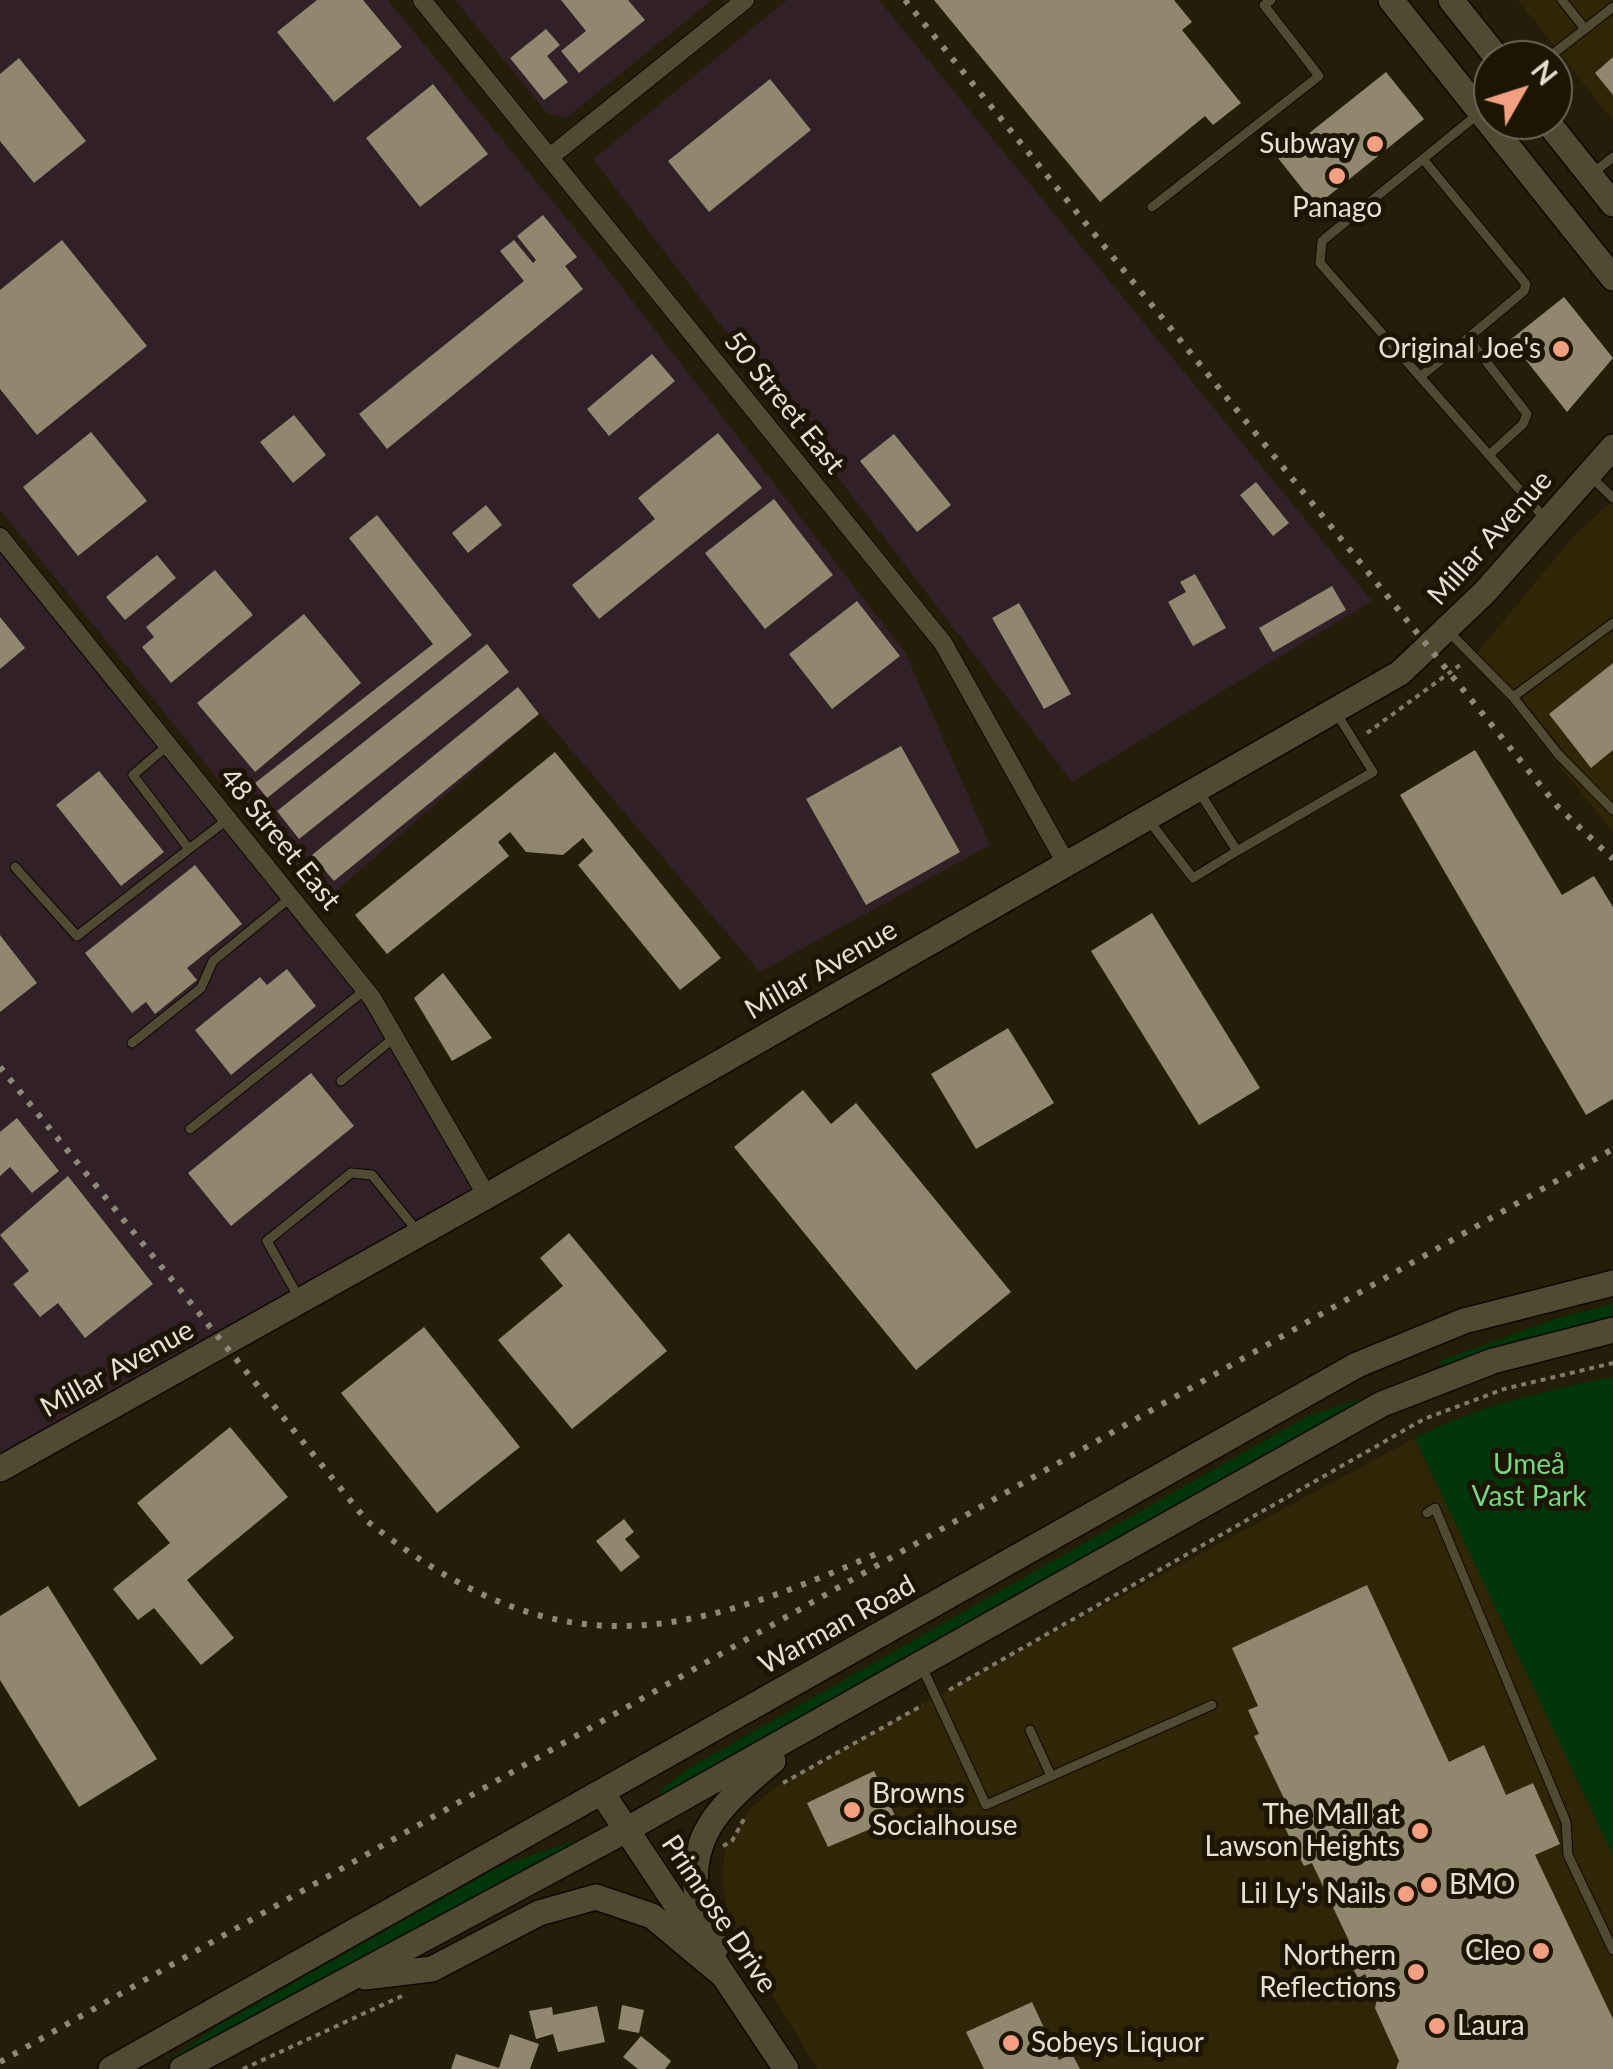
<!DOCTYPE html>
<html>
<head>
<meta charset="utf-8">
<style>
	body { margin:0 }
	#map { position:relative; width:1613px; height:2069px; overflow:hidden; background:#241e08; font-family:Lato,sans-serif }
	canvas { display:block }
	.north { position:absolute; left:1473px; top:40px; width:100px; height:100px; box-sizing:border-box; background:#1b1502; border:2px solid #6b6756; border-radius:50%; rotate:51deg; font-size:28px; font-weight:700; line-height:40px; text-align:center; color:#e4e1d3 }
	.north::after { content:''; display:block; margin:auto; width:35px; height:45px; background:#f39f82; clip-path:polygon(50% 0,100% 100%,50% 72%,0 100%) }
</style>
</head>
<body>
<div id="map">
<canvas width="1613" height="2069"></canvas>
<div class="north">N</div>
</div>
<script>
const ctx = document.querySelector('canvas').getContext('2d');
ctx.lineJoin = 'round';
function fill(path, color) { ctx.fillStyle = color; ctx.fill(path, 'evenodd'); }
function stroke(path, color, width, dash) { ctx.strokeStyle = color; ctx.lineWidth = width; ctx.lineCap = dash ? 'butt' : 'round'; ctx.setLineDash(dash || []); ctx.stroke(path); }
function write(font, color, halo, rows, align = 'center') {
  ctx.font = font + ' Lato,sans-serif'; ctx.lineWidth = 10; ctx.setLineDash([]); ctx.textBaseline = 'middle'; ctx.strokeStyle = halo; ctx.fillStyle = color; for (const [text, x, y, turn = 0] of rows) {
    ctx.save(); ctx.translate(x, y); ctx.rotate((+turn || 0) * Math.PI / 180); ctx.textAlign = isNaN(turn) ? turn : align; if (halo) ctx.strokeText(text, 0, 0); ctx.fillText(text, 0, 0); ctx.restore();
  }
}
const built = new Path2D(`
	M 1518,0 L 1613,0 L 1613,121 Z
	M 1613,500 L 1613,832 L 1473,658 L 1573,537 Z
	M 1415,1438 L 1613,1855 L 1613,2069 L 818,2069 L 729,1925 L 722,1878 L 725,1846 L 752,1807 L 773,1789 L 953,1687 Z`);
const industrial = new Path2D(`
	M 0,0 L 388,0 L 603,263 L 905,652 L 990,845 L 760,972 L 540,713 L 320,905 L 0,510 Z
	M 455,0 L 712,0 L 566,118 L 547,113 Z
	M 787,0 L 879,0 L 1372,601 L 1072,782 L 593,159 Z
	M 0,537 L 372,998 L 487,1196 L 0,1469 Z`);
const green = new Path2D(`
	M 1613,1304 L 1613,1319 L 1517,1341 L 1442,1366 L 1440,1361 L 1555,1319 Z
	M 1613,1377 L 1613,1855 L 1415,1438 C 1478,1406 1544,1391 1613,1377 Z
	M 1361,1399 L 1361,1403 L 663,1797 L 659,1792 L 686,1770 L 1308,1416 Z
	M 585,1838 L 584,1839 L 165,2063 L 219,2025 L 502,1865 Z`);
const building = new Path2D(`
	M 317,0 L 363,0 L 402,47 L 334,102 L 277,32 Z
	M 561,0 L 628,0 L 645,20 L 579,73 L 561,51 L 586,31 Z
	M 934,0 L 1174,0 L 1192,22 L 1182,30 L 1241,103 L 1213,125 L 1205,116 L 1100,202 Z
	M 546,29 L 560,45 L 547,56 L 568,82 L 544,100 L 510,58 Z
	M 1613,57 L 1613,95 L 1595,73 Z
	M 19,58 L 86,141 L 34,183 L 0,141 L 0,74 Z
	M 1386,72 L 1424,119 L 1316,206 L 1278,158 Z
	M 770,79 L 811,130 L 709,212 L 668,161 Z
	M 433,84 L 488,154 L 420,207 L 366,138 Z
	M 543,215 L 577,257 L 565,266 L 583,289 L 387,449 L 359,414 L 524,281 L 500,251 L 514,240 L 533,263 L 536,260 L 517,236 Z
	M 62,240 L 147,346 L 37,435 L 0,389 L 0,290 Z
	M 1564,297 L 1613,358 L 1567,412 L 1510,340 Z
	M 652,354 L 675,381 L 609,436 L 587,409 Z
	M 294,415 L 326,455 L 293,483 L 260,442 Z
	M 91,432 L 147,501 L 78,556 L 23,487 Z
	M 718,433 L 762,488 L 599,619 L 572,585 L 655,519 L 638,498 Z
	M 894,434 L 951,505 L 917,532 L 860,461 Z
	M 1256,482 L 1289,523 L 1273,536 L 1240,495 Z
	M 774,499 L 833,575 L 765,629 L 705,553 Z
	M 486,505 L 502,525 L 468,553 L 452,533 Z
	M 377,515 L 472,635 L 267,798 L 255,783 L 433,644 L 349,538 Z
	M 157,555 L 176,578 L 125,620 L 106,597 Z
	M 215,570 L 253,615 L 171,683 L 142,647 L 154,637 L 146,627 Z
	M 1195,574 L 1226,628 L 1193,646 L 1168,602 L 1186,592 L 1180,582 Z
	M 1332,586 L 1346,610 L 1273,652 L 1259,628 Z
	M 857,601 L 900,656 L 832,709 L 789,654 Z
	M 1019,603 L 1071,694 L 1044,709 L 992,618 Z
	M 304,614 L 361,683 L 255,772 L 197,703 Z
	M 0,617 L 25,648 L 0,669 Z
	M 487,644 L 509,672 L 299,839 L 277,811 Z
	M 1613,663 L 1613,750 L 1591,768 L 1549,714 Z
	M 518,687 L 539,714 L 334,881 L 312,855 Z
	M 901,746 L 960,852 L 866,905 L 806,799 Z
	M 1475,750 L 1562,895 L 1594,876 L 1613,907 L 1613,1099 L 1586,1115 L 1400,795 Z
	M 555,752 L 721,958 L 680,990 L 578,865 L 593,851 L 583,838 L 563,855 L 526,852 L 510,832 L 498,842 L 509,856 L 387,954 L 355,915 Z
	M 99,771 L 164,852 L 121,886 L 56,805 Z
	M 195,865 L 242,924 L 187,968 L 197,980 L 155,1014 L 146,1002 L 132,1013 L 85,953 Z
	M 1152,913 L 1260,1088 L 1199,1125 L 1091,951 Z
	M 0,935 L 37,983 L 0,1012 Z
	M 287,969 L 316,1006 L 231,1075 L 195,1030 L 260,977 L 267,985 Z
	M 443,973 L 492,1038 L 452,1061 L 414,998 Z
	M 1008,1028 L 1054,1103 L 976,1149 L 931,1074 Z
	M 311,1073 L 354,1126 L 231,1226 L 188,1173 Z
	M 803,1090 L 831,1124 L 856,1103 L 1011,1292 L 916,1370 L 734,1147 Z
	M 17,1118 L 59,1171 L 32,1193 L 10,1167 L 0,1176 L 0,1132 Z
	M 68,1176 L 153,1284 L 85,1338 L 58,1303 L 40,1317 L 13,1284 L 29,1271 L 0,1235 Z
	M 569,1233 L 667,1351 L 572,1429 L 498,1340 L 563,1286 L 540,1258 Z
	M 424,1327 L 520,1447 L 437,1513 L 341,1393 Z
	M 230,1427 L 288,1497 L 187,1580 L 234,1638 L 201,1665 L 154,1608 L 138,1620 L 113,1589 L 170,1543 L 137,1503 Z
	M 624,1519 L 634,1532 L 625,1539 L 640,1557 L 621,1572 L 596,1541 Z
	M 1367,1585 L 1449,1762 L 1484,1745 L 1506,1795 L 1533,1783 L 1560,1844 L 1535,1855 L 1613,2019 L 1613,2069 L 1396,2069 L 1399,2061 L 1375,2008 L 1377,2000 L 1365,1974 L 1358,1978 L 1341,1946 L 1349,1941 L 1312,1863 L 1304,1866 L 1280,1818 L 1291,1813 L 1254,1736 L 1259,1734 L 1248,1710 L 1258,1706 L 1232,1648 Z
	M 48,1586 L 157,1759 L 79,1807 L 0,1680 L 0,1616 Z
	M 874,1771 L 896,1818 L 828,1847 L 807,1803 Z
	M 1032,2002 L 1059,2060 L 1072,2054 L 1080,2069 L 984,2069 L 966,2032 Z
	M 622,2005 L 644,2010 L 639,2033 L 618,2029 Z
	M 597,2006 L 605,2042 L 558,2052 L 553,2034 L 536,2039 L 529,2011 L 552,2007 L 553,2015 Z
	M 510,2034 L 539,2044 L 530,2069 L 451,2069 L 456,2054 L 499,2068 Z
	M 641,2036 L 671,2061 L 665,2069 L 638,2069 L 623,2057 Z`);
const path = new Path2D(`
	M 1367,733 L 1460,665
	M 949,1690 L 1424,1419 L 1504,1389 L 1613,1363
	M 783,1783 L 923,1705
	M 723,1846 L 732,1841 L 744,1819
	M 243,2069 L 402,1996`);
const lane = new Path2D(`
	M 1585,29 L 1613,7
	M 1545,60 L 1585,29 L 1562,0
	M 1493,102 L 1322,241 L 1320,263 L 1547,521
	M 1423,159 L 1526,284 L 1524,291 L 1468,338 L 1527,414 L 1523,424 L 1489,455
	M 1592,174 L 1613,157
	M 1152,207 L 1319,76 L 1264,5 L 1271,0
	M 1420,377 L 1468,338
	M 1590,476 L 1613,498
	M 1448,631 L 1513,697 L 1613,623
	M 1513,697 L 1558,754 L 1613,810
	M 168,745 L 133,775 L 189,849 L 228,819
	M 1200,793 L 1237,851 L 1373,772 L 1337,714
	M 1150,822 L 1193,878 L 1237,851
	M 15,867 L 77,936 L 189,849
	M 132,1043 L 201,988 L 213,961 L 291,897
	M 341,1081 L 395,1037
	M 190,1129 L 365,990
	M 299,1298 L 267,1241 L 351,1173 L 372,1175 L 418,1232
	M 1427,1513 L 1435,1508 L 1566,1822 L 1568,1855 L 1613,1950
	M 922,1667 L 986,1805 L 1212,1705
	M 1030,1730 L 1051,1776`);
const street = new Path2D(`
	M 422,0 L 943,643 L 1067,865
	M 550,157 L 745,0
	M 0,537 L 372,998 L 487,1196`);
const secondary = new Path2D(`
	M 1391,0 L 1613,278
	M 1451,0 L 1499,60
	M 1546,120 L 1613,204
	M 0,1469 L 487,1196 L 1400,673 L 1485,592 L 1613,447
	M 602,1793 L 786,2069
	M 716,1948 C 710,1929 698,1908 696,1888 C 690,1828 732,1796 773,1761
	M 365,1977 L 432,1969 L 539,1913 L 596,1897 L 652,1916 L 724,1976
	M 111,2069 L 1357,1365 L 1464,1321 L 1613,1283
	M 182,2069 L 626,1830 L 1382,1404 L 1493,1361 L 1613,1330`);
const rail = new Path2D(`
	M 905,0 L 1558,807 L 1613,859
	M 0,1067 L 367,1521 C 552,1667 672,1644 876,1554
	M 0,2062 L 1613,1149`);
const markers = [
	[1375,144,10,"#f39f82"],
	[1337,176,10,"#f39f82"],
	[1561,349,10,"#f39f82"],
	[852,1810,10,"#f39f82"],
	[1420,1831,10,"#f39f82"],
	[1429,1885,10,"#f39f82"],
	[1406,1894,10,"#f39f82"],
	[1541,1951,10,"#f39f82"],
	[1416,1972,10,"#f39f82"],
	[1437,2026,10,"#f39f82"],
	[1011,2043,10,"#f39f82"]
];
const poiNames = [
	["Subway",1355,144],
	["Panago",1337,208,"center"],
	["Original Joe's",1541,349],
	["Browns",872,1794,"left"],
	["Socialhouse",872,1826,"left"],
	["The Mall at",1400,1815],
	["Lawson Heights",1400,1847],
	["BMO",1449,1885,"left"],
	["Lil Ly's Nails",1386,1894],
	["Cleo",1521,1951],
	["Northern",1396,1956],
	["Reflections",1396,1988],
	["Laura",1457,2026,"left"],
	["Sobeys Liquor",1031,2043,"left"]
];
const streetNames = [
	["50 Street East",784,403,51],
	["Millar Avenue",1490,538,-48],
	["48 Street East",280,839,51],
	["Millar Avenue",821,970,-30],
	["Millar Avenue",117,1369,-29],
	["Warman Road",837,1625,-29],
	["Primrose Drive",719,1914,56]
];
const parkNames = [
	["Umeå",1529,1465],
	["Vast Park",1529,1497]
];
fill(built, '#2e2607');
fill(industrial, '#312027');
fill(green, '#003609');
fill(building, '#8f886f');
stroke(lane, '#0d0800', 11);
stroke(street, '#0d0800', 20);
stroke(secondary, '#0d0800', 28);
stroke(path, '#7f7b68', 4, [5, 5]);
stroke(lane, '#514a33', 9);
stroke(street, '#514a33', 18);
stroke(secondary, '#514a33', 25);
stroke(rail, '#8d8877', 6, [5, 10]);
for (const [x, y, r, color] of markers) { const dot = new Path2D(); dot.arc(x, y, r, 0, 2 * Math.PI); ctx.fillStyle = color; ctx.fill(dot); stroke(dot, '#1b1502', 4); }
write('28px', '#e4e1d3', '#1b1502', poiNames, 'right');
write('28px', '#e4e1d3', '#1b1502', streetNames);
write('28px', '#74d97e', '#1b1502', parkNames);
</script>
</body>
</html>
